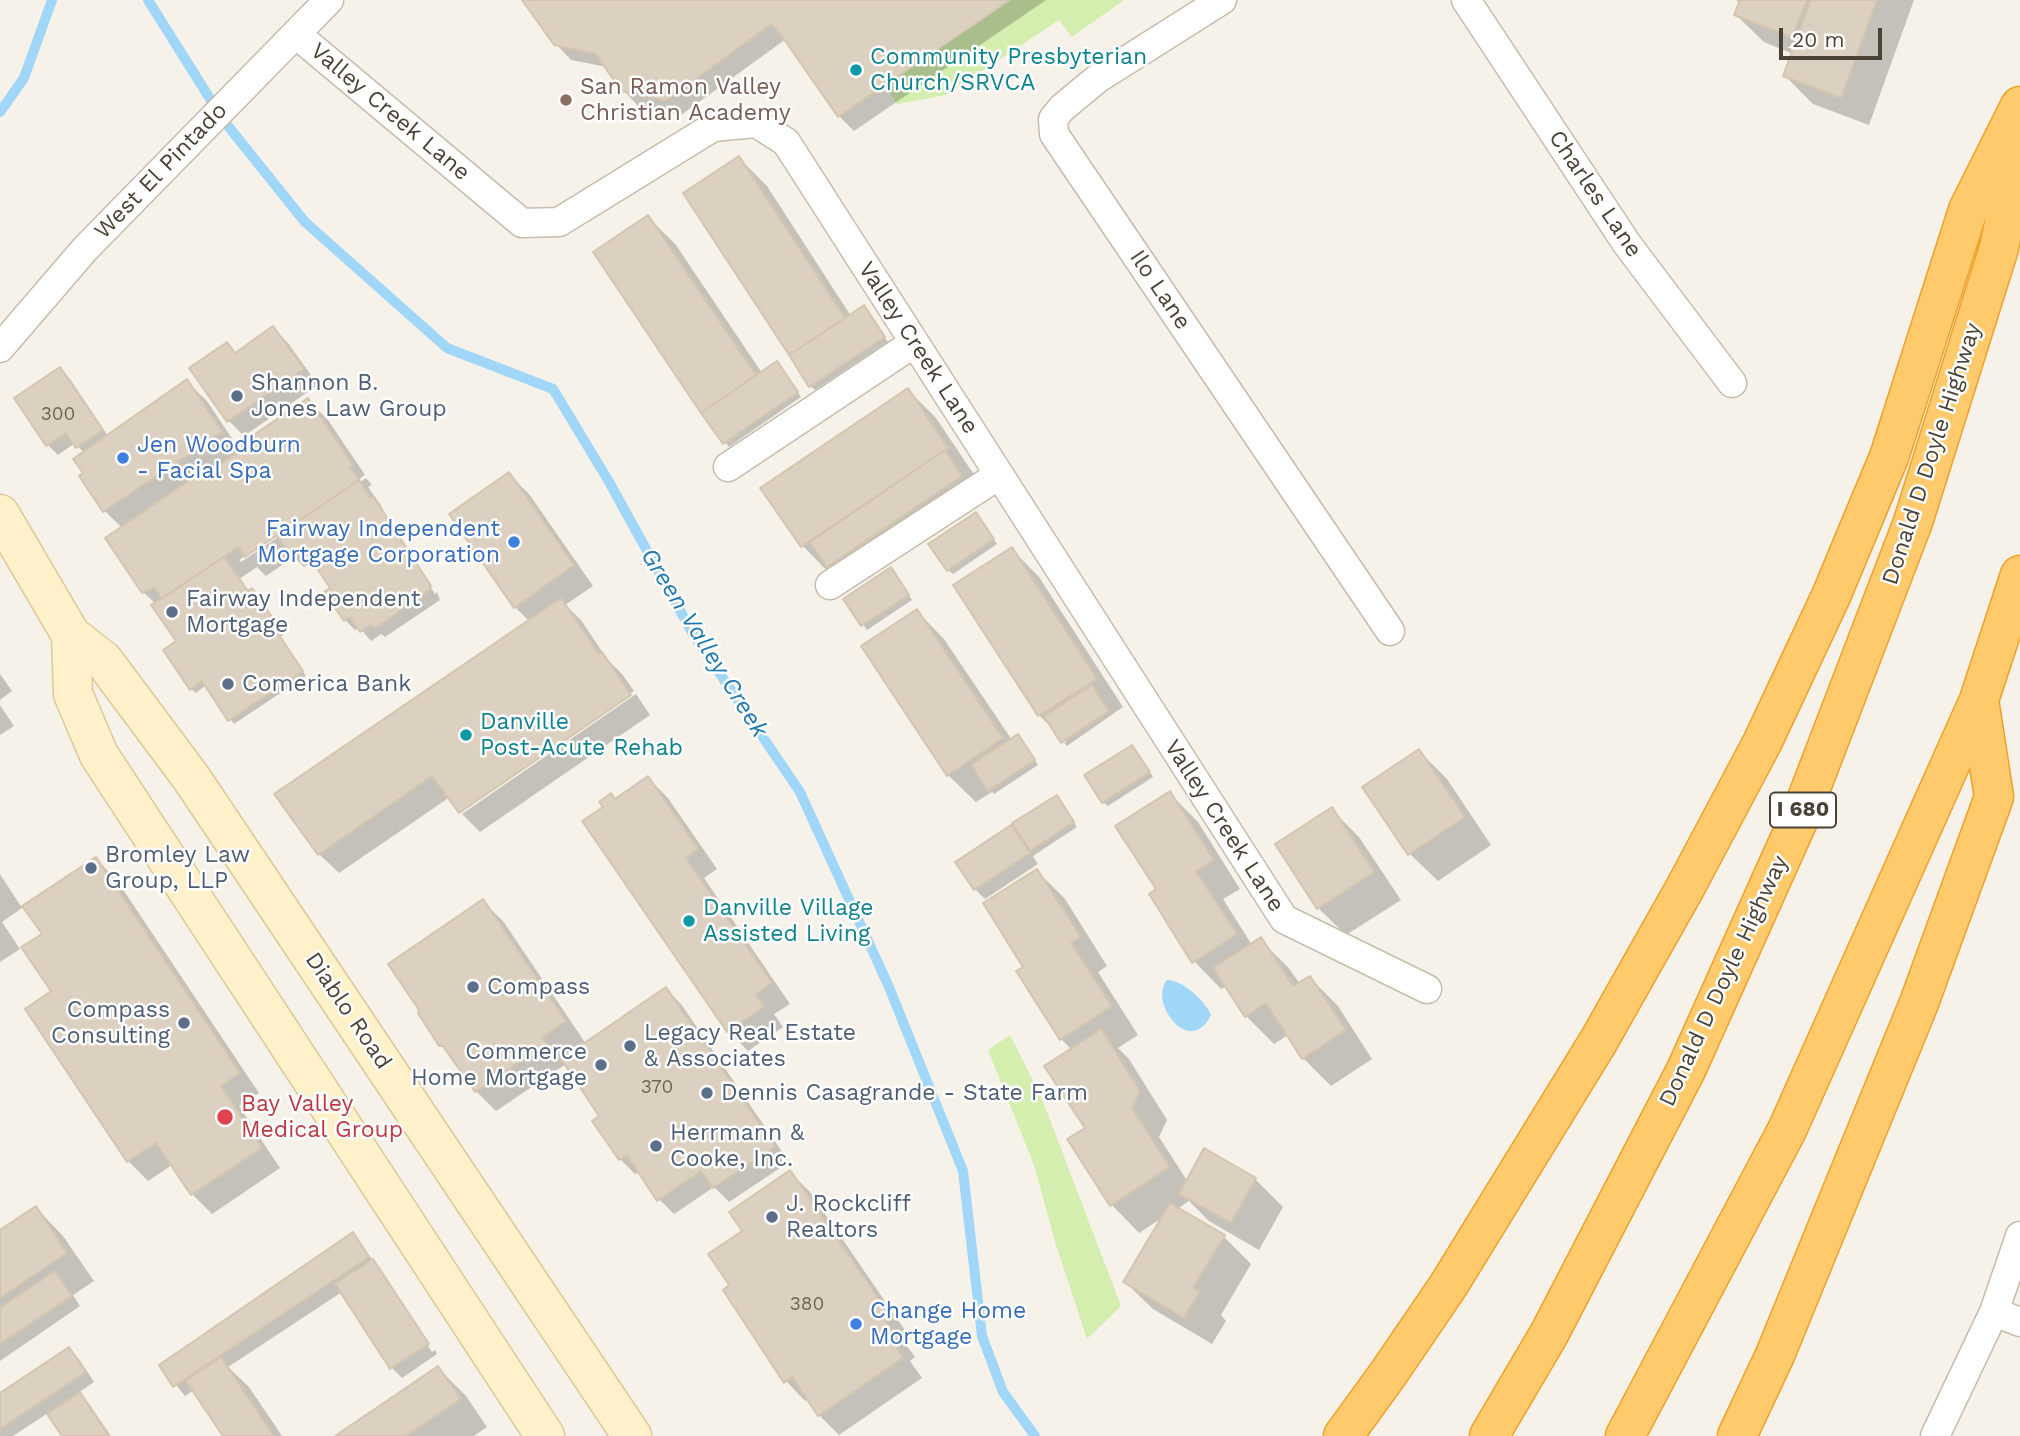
<!DOCTYPE html>
<html>
<head>
<meta charset="utf-8">
<style>
	body { margin:0 }
	#map { position:relative; width:2020px; height:1436px; overflow:hidden; background:#f6f2e9; font-family:"Work Sans",sans-serif }
	canvas { display:block }
	.scale { position:absolute; left:1779px; top:28px; width:103px; height:32px; box-sizing:border-box; border:4px solid #4b4236; border-top:0; padding-left:9px; font-size:21px; line-height:24px; white-space:nowrap; color:#4b4236; -webkit-text-stroke:5px #fff; paint-order:stroke }
</style>
</head>
<body>
<div id="map">
<canvas width="2020" height="1436"></canvas>
<div class="scale">20 m</div>
</div>
<script>
const ctx = document.querySelector('canvas').getContext('2d');
ctx.lineJoin = 'round';
function fill(path, color) { ctx.fillStyle = color; ctx.fill(path, 'evenodd'); }
function stroke(path, color, width, dash) { ctx.strokeStyle = color; ctx.lineWidth = width; ctx.lineCap = dash ? 'butt' : 'round'; ctx.setLineDash(dash || []); ctx.stroke(path); }
function write(font, color, halo, rows, align = 'center') {
  ctx.font = font + ' "Work Sans",sans-serif'; ctx.lineWidth = 5; ctx.setLineDash([]); ctx.textBaseline = 'middle'; ctx.strokeStyle = halo; ctx.fillStyle = color; for (const [text, x, y, turn = 0] of rows) {
    ctx.save(); ctx.translate(x, y); ctx.rotate((+turn || 0) * Math.PI / 180); ctx.textAlign = isNaN(turn) ? turn : align; if (halo) ctx.strokeText(text, 0, 0); ctx.fillText(text, 0, 0); ctx.restore();
  }
}
const green = new Path2D(`
	M 1010,0 L 1124,0 L 1072,37 L 1059,20 L 946,95 L 897,104 L 885,85 Z
	M 1010,1035 L 1042,1099 L 1121,1306 L 1087,1339 L 1056,1245 L 1034,1165 L 988,1050 Z`);
const water = new Path2D(`
	M 1167,980 C 1182,979 1206,1002 1211,1015 C 1189,1059 1148,1001 1167,980 Z`);
const shadow = new Path2D(`
	M 524,0 L 1046,0 L 854,131 L 839,116 L 786,39 L 681,115 L 638,106 L 623,90 L 607,67 L 571,60 L 556,44 Z
	M 1736,0 L 1914,0 L 1869,125 L 1813,104 L 1785,76 L 1793,54 L 1764,42 L 1736,15 L 1740,4 Z
	M 739,158 L 767,186 L 851,316 L 868,312 L 888,342 L 815,390 L 810,386 Z
	M 648,217 L 676,245 L 762,373 L 781,367 L 801,397 L 729,447 L 703,412 Z
	M 273,328 L 288,343 L 318,385 L 244,436 L 229,421 L 192,368 L 226,344 L 236,354 Z
	M 60,369 L 70,379 L 108,436 L 187,382 L 207,401 L 241,452 L 308,400 L 328,420 L 365,475 L 239,560 L 241,562 L 366,478 L 372,485 L 368,487 L 382,507 L 378,507 L 435,594 L 437,592 L 440,600 L 385,637 L 381,634 L 371,641 L 359,627 L 355,630 L 345,620 L 333,589 L 314,560 L 304,567 L 294,557 L 266,576 L 257,567 L 239,579 L 249,593 L 257,595 L 284,635 L 280,637 L 306,676 L 234,724 L 206,685 L 196,693 L 191,689 L 178,642 L 156,604 L 143,592 L 122,528 L 105,511 L 85,474 L 84,453 L 75,443 L 58,455 L 48,445 L 16,398 Z
	M 908,390 L 936,418 L 975,476 L 830,574 L 803,546 L 763,488 Z
	M 509,474 L 529,494 L 593,586 L 565,605 L 581,620 L 607,659 L 622,674 L 634,691 L 461,810 L 461,813 L 450,797 L 339,873 L 319,854 L 530,622 L 515,607 Z
	M 976,514 L 997,544 L 953,574 L 948,570 Z
	M 1012,549 L 1039,577 L 1123,707 L 1067,746 L 1064,743 L 1066,742 L 1039,715 L 955,585 Z
	M 895,574 L 912,600 L 867,630 L 845,599 Z
	M 917,611 L 944,639 L 1012,740 L 1022,740 L 1038,765 L 994,794 L 992,792 L 976,802 L 948,775 Z
	M 0,674 L 12,691 L 0,700 Z
	M 636,694 L 650,715 L 480,832 L 462,814 Z
	M 0,705 L 14,726 L 0,735 Z
	M 1132,747 L 1153,777 L 1108,806 L 1103,802 Z
	M 1419,751 L 1447,779 L 1491,845 L 1438,881 L 1410,854 Z
	M 648,778 L 668,798 L 717,869 L 704,878 L 790,1004 L 774,1014 L 783,1027 L 748,1051 L 728,1031 L 584,822 Z
	M 1170,794 L 1198,822 L 1240,889 L 1223,899 L 1252,945 L 1260,940 L 1288,967 L 1300,984 L 1310,978 L 1338,1006 L 1372,1059 L 1331,1086 L 1303,1058 L 1288,1035 L 1274,1044 L 1246,1016 L 1227,986 L 1221,989 L 1194,961 L 1159,890 Z
	M 1057,797 L 1077,827 L 1033,856 L 1038,864 L 985,899 L 975,889 L 1010,827 L 1021,838 Z
	M 1331,809 L 1359,837 L 1401,900 L 1346,935 L 1318,908 Z
	M 96,859 L 116,879 L 259,1093 L 239,1106 L 280,1168 L 212,1214 L 192,1194 L 172,1165 L 148,1181 L 128,1161 L 27,1009 L 53,992 L 44,935 Z
	M 1037,871 L 1065,899 L 1107,966 L 1098,972 L 1138,1035 L 1118,1048 L 1129,1059 L 1167,1120 L 1159,1137 L 1188,1182 L 1205,1151 L 1255,1179 L 1283,1207 L 1259,1250 L 1209,1221 L 1189,1201 L 1177,1209 L 1223,1236 L 1251,1264 L 1221,1315 L 1226,1321 L 1212,1344 L 1153,1309 L 1125,1282 L 1162,1218 L 1139,1233 L 1112,1205 L 1070,1140 L 1087,1129 L 1072,1050 L 1061,1039 L 1026,968 Z
	M 0,874 L 22,908 L 2,922 L 20,949 L 0,962 Z
	M 483,902 L 503,921 L 586,1044 L 666,989 L 681,1004 L 789,1162 L 729,1202 L 714,1187 L 674,1214 L 659,1199 L 639,1172 L 635,1174 L 620,1159 L 594,1122 L 602,1116 L 566,1064 L 496,1111 L 476,1091 L 453,1057 L 440,1044 Z
	M 790,1172 L 810,1192 L 911,1339 L 904,1342 L 915,1357 L 910,1361 L 922,1378 L 839,1435 L 819,1415 L 808,1399 L 805,1401 L 786,1381 L 731,1285 L 744,1232 Z
	M 36,1208 L 63,1236 L 94,1281 L 73,1295 L 80,1306 L 0,1361 L 0,1232 Z
	M 353,1235 L 381,1270 L 378,1270 L 432,1352 L 435,1350 L 437,1354 L 402,1378 L 392,1368 L 342,1292 L 228,1367 L 249,1387 L 282,1436 L 225,1436 L 194,1390 L 185,1396 L 161,1366 Z
	M 69,1350 L 79,1359 L 94,1382 L 78,1393 L 89,1404 L 111,1436 L 64,1436 L 48,1413 L 13,1436 L 0,1436 L 0,1395 Z
	M 438,1368 L 466,1396 L 487,1427 L 474,1436 L 338,1436 Z`);
const stream = new Path2D(`
	M 148,0 L 224,121 L 305,222 L 447,348 L 553,389 L 608,480 L 693,634 L 800,792 L 889,987 L 963,1171 L 982,1336 L 1003,1392 L 1035,1436
	M 0,112 L 24,78 L 52,0`);
const building = new Path2D(`
	M 522,0 L 1010,0 L 838,117 L 779,32 L 771,24 L 666,101 L 621,91 L 596,54 L 554,45 Z
	M 1740,0 L 1807,0 L 1792,37 L 1734,15 Z
	M 1811,0 L 1877,0 L 1841,98 L 1783,76 Z
	M 739,156 L 845,318 L 789,355 L 683,193 Z
	M 648,215 L 756,375 L 701,413 L 593,252 Z
	M 864,305 L 885,337 L 809,387 L 789,355 Z
	M 273,326 L 304,369 L 227,422 L 189,368 L 227,342 L 235,353 Z
	M 777,361 L 798,392 L 723,444 L 701,413 Z
	M 60,367 L 103,430 L 76,448 L 66,433 L 46,446 L 14,398 Z
	M 187,379 L 222,432 L 103,512 L 79,476 L 83,473 L 73,459 Z
	M 908,388 L 948,448 L 801,547 L 760,488 Z
	M 308,398 L 353,465 L 350,467 L 359,480 L 245,557 L 238,547 L 162,599 L 154,587 L 142,593 L 105,538 L 197,475 L 204,476 L 242,449 L 242,443 Z
	M 945,450 L 962,476 L 827,567 L 810,542 Z
	M 509,472 L 574,565 L 514,608 L 449,514 Z
	M 359,480 L 370,498 L 373,496 L 431,586 L 429,587 L 431,589 L 374,629 L 371,625 L 360,632 L 350,617 L 344,621 L 324,592 L 330,588 L 305,550 L 293,558 L 277,536 Z
	M 976,512 L 994,539 L 947,571 L 928,544 Z
	M 1012,547 L 1097,679 L 1038,716 L 953,585 Z
	M 224,557 L 248,591 L 252,588 L 281,630 L 277,632 L 303,671 L 228,721 L 202,681 L 190,690 L 163,650 L 176,641 L 151,605 Z
	M 891,567 L 909,595 L 861,626 L 843,599 Z
	M 561,598 L 599,654 L 602,652 L 631,695 L 459,813 L 432,776 L 318,855 L 274,794 Z
	M 917,609 L 1003,738 L 947,776 L 861,646 Z
	M 1092,685 L 1109,711 L 1061,743 L 1044,716 Z
	M 1018,734 L 1035,760 L 988,791 L 971,765 Z
	M 1132,745 L 1150,772 L 1102,803 L 1084,775 Z
	M 1419,749 L 1465,817 L 1408,855 L 1362,787 Z
	M 648,776 L 698,849 L 686,858 L 772,983 L 756,994 L 764,1007 L 727,1032 L 582,821 L 603,807 L 599,802 L 611,793 L 615,799 Z
	M 1170,791 L 1214,860 L 1196,871 L 1237,934 L 1192,963 L 1149,894 L 1156,889 L 1115,826 Z
	M 1057,795 L 1074,822 L 1030,851 L 1012,823 Z
	M 1332,807 L 1374,872 L 1317,909 L 1275,844 Z
	M 1011,825 L 1030,853 L 974,890 L 955,862 Z
	M 96,857 L 240,1073 L 221,1086 L 262,1148 L 191,1195 L 156,1143 L 127,1162 L 25,1009 L 51,991 L 21,947 L 42,934 L 22,906 Z
	M 1037,869 L 1081,937 L 1071,943 L 1112,1006 L 1060,1040 L 1016,971 L 1023,967 L 983,903 Z
	M 483,899 L 566,1021 L 542,1037 L 547,1044 L 475,1092 L 443,1046 L 439,1046 L 418,1013 L 419,1010 L 388,964 Z
	M 1261,937 L 1293,986 L 1310,976 L 1346,1030 L 1302,1059 L 1266,1003 L 1245,1017 L 1213,968 Z
	M 666,987 L 775,1147 L 713,1188 L 701,1171 L 657,1201 L 627,1155 L 619,1160 L 592,1121 L 599,1116 L 561,1059 Z
	M 1101,1029 L 1140,1091 L 1132,1108 L 1170,1167 L 1110,1206 L 1067,1139 L 1085,1128 L 1044,1066 Z
	M 1204,1148 L 1256,1178 L 1231,1223 L 1179,1194 Z
	M 790,1170 L 892,1318 L 886,1322 L 897,1337 L 892,1340 L 903,1358 L 818,1416 L 792,1377 L 784,1383 L 723,1290 L 729,1285 L 708,1254 L 742,1231 L 729,1212 Z
	M 1170,1203 L 1225,1235 L 1193,1288 L 1200,1291 L 1184,1318 L 1123,1282 Z
	M 36,1206 L 67,1253 L 0,1298 L 0,1230 Z
	M 353,1232 L 369,1257 L 173,1387 L 159,1365 Z
	M 373,1259 L 429,1344 L 390,1369 L 335,1284 Z
	M 55,1271 L 72,1296 L 0,1344 L 0,1308 Z
	M 69,1347 L 86,1372 L 0,1429 L 0,1393 Z
	M 221,1357 L 274,1436 L 223,1436 L 186,1381 Z
	M 438,1366 L 461,1399 L 406,1436 L 335,1436 Z
	M 80,1392 L 109,1436 L 62,1436 L 47,1414 Z`);
const street = new Path2D(`
	M 1222,0 L 1097,79 L 1062,108 L 1053,119 L 1054,134 L 1390,631
	M 1466,0 L 1627,244 L 1732,383
	M 296,34 L 522,223 L 559,222 L 713,127 L 756,123 L 786,142 L 1284,919 L 1427,989
	M 0,348 L 85,249 L 329,0
	M 728,467 L 914,343
	M 830,585 L 999,475
	M 1994,1312 L 2020,1322
	M 1935,1436 L 1994,1312 L 2020,1236`);
const secondary = new Path2D(`
	M 0,514 L 71,635 L 104,661 L 192,779 L 632,1436
	M 71,635 L 73,694 L 99,755 L 545,1436`);
const highway = new Path2D(`
	M 1343,1436 L 1388,1374 L 1448,1286 L 1598,1042 L 1685,888 L 1762,743 L 1831,596 L 1889,457 L 1968,210 L 2020,106
	M 1489,1436 L 1549,1334 L 1686,1070 L 1801,814 L 1913,522 L 1999,248 L 2020,144
	M 1625,1436 L 1787,1130 L 1979,700 L 2020,575
	M 1737,1436 L 1775,1355 L 1919,1003 L 1994,797 L 1979,700`);
const markers = [
	[856,70,7,"#0f9aa8"],
	[566,100,7,"#8d6e63"],
	[237,396,7,"#5c6f8a"],
	[123,458,7,"#3f7fe0"],
	[514,542,7,"#3f7fe0"],
	[172,612,7,"#5c6f8a"],
	[228,684,7,"#5c6f8a"],
	[466,735,7,"#0f9aa8"],
	[91,868,7,"#5c6f8a"],
	[689,921,7,"#0f9aa8"],
	[473,987,7,"#5c6f8a"],
	[184,1023,7,"#5c6f8a"],
	[630,1046,7,"#5c6f8a"],
	[601,1065,7,"#5c6f8a"],
	[707,1093,7,"#5c6f8a"],
	[225,1117,9,"#e0444e"],
	[656,1146,7,"#5c6f8a"],
	[772,1217,7,"#5c6f8a"],
	[856,1324,7,"#3f7fe0"]
];
const numberNames = [
	["300",58,414],
	["370",657,1087],
	["380",807,1304]
];
const shields = [
	[1803,810,66]
];
const shieldNames = [
	["I 680",1803,810]
];
const cultureNames = [
	["Community Presbyterian",870,57],
	["Church/SRVCA",870,83],
	["Danville",480,722],
	["Post-Acute Rehab",480,748],
	["Danville Village",703,908],
	["Assisted Living",703,934]
];
const educationNames = [
	["San Ramon Valley",580,87],
	["Christian Academy",580,113]
];
const streetNames = [
	["Valley Creek Lane",390,112,40],
	["West El Pintado",161,171,-46],
	["Charles Lane",1595,194,56],
	["Ilo Lane",1160,290,56],
	["Valley Creek Lane",918,348,57],
	["Donald D Doyle Highway",1932,454,-72],
	["Valley Creek Lane",1224,826,57],
	["Donald D Doyle Highway",1724,981,-65],
	["Diablo Road",348,1011,56]
];
const serviceNames = [
	["Shannon B.",251,383],
	["Jones Law Group",251,409],
	["Fairway Independent",186,599],
	["Mortgage",186,625],
	["Comerica Bank",242,684],
	["Bromley Law",105,855],
	["Group, LLP",105,881],
	["Compass",487,987],
	["Compass",170,1010,"right"],
	["Consulting",170,1036,"right"],
	["Legacy Real Estate",644,1033],
	["& Associates",644,1059],
	["Commerce",587,1052,"right"],
	["Home Mortgage",587,1078,"right"],
	["Dennis Casagrande - State Farm",721,1093],
	["Herrmann &",670,1133],
	["Cooke, Inc.",670,1159],
	["J. Rockcliff",786,1204],
	["Realtors",786,1230]
];
const shopNames = [
	["Jen Woodburn",137,445],
	["- Facial Spa",137,471],
	["Fairway Independent",500,529,"right"],
	["Mortgage Corporation",500,555,"right"],
	["Change Home",870,1311],
	["Mortgage",870,1337]
];
const healthNames = [
	["Bay Valley",241,1104],
	["Medical Group",241,1130]
];
const waterNames = [
	["Green Valley Creek",704,643,58]
];
fill(green, '#d3eeae');
fill(water, '#a0d6f8');
fill(shadow, '#0003');
stroke(stream, '#a0d6f8', 10);
fill(building, '#dcd0c0');
stroke(building, '#d5c5af', 2);
stroke(street, '#c6bcad', 31);
stroke(secondary, '#dec896', 41);
stroke(highway, '#eea12b', 41);
stroke(street, '#fff', 28);
stroke(secondary, '#fff1ca', 38);
stroke(highway, '#ffca6b', 38);
for (const [x, y, r, color] of markers) { const dot = new Path2D(); dot.arc(x, y, r, 0, 2 * Math.PI); ctx.fillStyle = color; ctx.fill(dot); stroke(dot, '#fff', 2.5); }
write('19px', '#6f6658', null, numberNames);
for (const [x, y, w] of shields) { const box = new Path2D(); box.roundRect(x - w / 2, y - 17.5, w, 35, 5); ctx.fillStyle = '#fff'; ctx.fill(box); stroke(box, '#4b4236', 2); }
write('bold 21px', '#4b4236', null, shieldNames);
write('23px', '#0d838f', '#fff', cultureNames, 'left');
write('23px', '#785e54', '#fff', educationNames, 'left');
write('23px', '#4b4236', '#fff', streetNames);
write('23px', '#4e5e75', '#fff', serviceNames, 'left');
write('23px', '#366cbe', '#fff', shopNames, 'left');
write('23px', '#be3a42', '#fff', healthNames, 'left');
write('italic 24px', '#2078b2', '#fff', waterNames);
</script>
</body>
</html>
